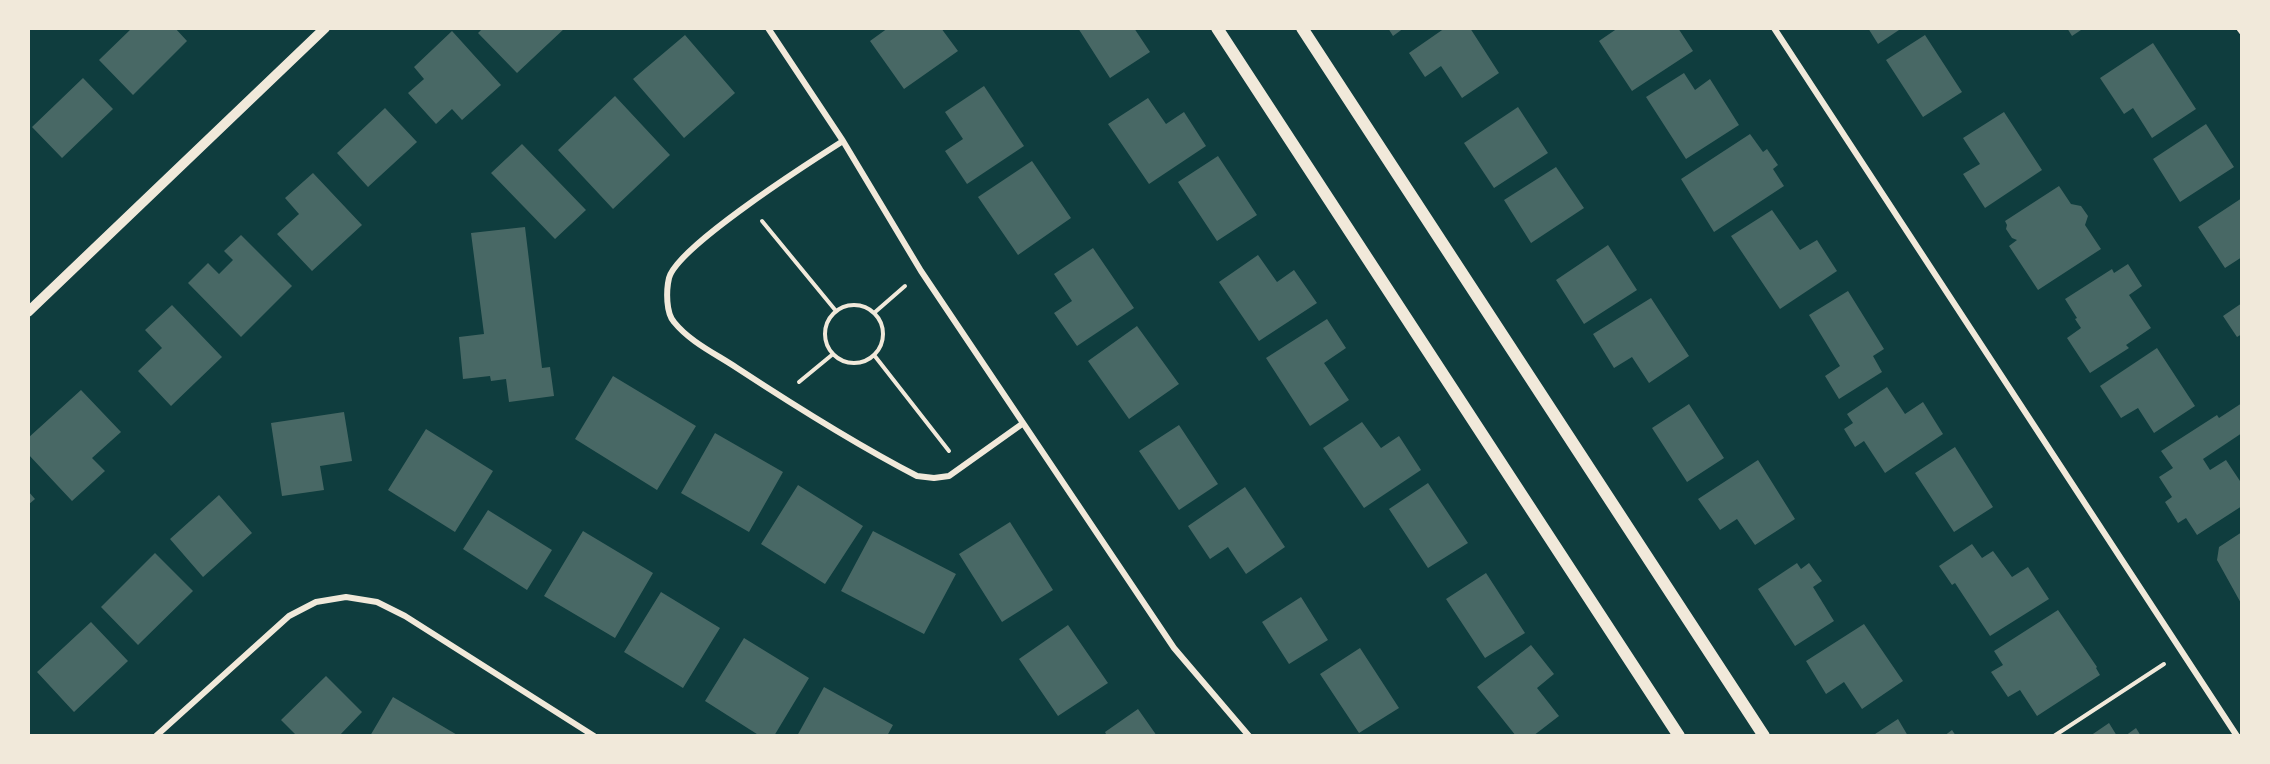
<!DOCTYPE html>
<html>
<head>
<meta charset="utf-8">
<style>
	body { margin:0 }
	#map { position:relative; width:2270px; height:764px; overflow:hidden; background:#0f3d3e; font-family:Helvetica,sans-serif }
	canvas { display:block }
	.frame { position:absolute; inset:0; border:30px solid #f1e9da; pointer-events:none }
</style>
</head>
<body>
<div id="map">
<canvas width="2270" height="764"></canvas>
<div class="frame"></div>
</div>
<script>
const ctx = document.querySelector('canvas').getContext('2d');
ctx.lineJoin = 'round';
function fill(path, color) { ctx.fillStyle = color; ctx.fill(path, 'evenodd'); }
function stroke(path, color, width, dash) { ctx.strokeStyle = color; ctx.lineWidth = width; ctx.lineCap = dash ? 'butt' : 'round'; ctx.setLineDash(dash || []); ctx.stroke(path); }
const building = new Path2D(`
	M 132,28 L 175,28 L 187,41 L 133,95 L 99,60 Z
	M 483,28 L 565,28 L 517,73 L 478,33 Z
	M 888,28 L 941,28 L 958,51 L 904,89 L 870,41 Z
	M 1078,28 L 1134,28 L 1150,52 L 1110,78 Z
	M 1388,28 L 1404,28 L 1393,36 Z
	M 1445,28 L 1470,28 L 1499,73 L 1462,98 L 1441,66 L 1425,77 L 1409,53 Z
	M 1618,28 L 1678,28 L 1693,51 L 1632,91 L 1599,41 Z
	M 1868,28 L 1902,28 L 1878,44 Z
	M 2067,28 L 2084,28 L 2072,36 Z
	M 452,31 L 501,85 L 462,120 L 452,109 L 436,124 L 408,93 L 424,79 L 414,67 Z
	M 685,35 L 735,93 L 684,138 L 633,79 Z
	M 1925,35 L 1962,92 L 1923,117 L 1886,60 Z
	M 2153,43 L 2196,109 L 2152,138 L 2133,108 L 2124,114 L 2100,78 Z
	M 1684,73 L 1695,90 L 1710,79 L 1739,125 L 1686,159 L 1646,97 Z
	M 83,78 L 113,109 L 62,158 L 32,127 Z
	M 984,86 L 1024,146 L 967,184 L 945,151 L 963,139 L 945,112 Z
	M 615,96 L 670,155 L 613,209 L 558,150 Z
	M 1148,98 L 1166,124 L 1184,112 L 1206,146 L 1149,184 L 1108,124 Z
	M 1518,107 L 1548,153 L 1494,188 L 1464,143 Z
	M 385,108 L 417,142 L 368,187 L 337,153 Z
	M 2004,112 L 2042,170 L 1985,208 L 1963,174 L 1980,164 L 1963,138 Z
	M 2206,124 L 2234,167 L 2180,202 L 2153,159 Z
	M 1750,134 L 1763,152 L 1767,149 L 1778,165 L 1773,169 L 1784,186 L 1714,232 L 1681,179 Z
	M 522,144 L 586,210 L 555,239 L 491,173 Z
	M 1218,156 L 1257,215 L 1217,241 L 1178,182 Z
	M 1032,161 L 1071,218 L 1018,255 L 978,197 Z
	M 1556,167 L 1584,208 L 1531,243 L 1504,200 Z
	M 313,173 L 362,225 L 312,271 L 277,234 L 299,214 L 285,198 Z
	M 2059,186 L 2071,204 L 2081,206 L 2088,216 L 2085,225 L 2101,249 L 2038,290 L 2009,246 L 2017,240 L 2012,238 L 2006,229 L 2007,225 L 2005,221 Z
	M 2242,198 L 2242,257 L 2225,268 L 2198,227 Z
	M 1772,210 L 1800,250 L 1817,240 L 1837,271 L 1780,309 L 1731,236 Z
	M 525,227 L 542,368 L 550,367 L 554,396 L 509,402 L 506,379 L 491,381 L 490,376 L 463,379 L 459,337 L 484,334 L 471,233 Z
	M 241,235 L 292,286 L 241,337 L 188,283 L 208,263 L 219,274 L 233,260 L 224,251 Z
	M 1608,245 L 1637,290 L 1584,324 L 1556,280 Z
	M 1093,248 L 1134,308 L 1077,346 L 1054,313 L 1072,301 L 1054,274 Z
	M 1258,255 L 1277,282 L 1294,270 L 1317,303 L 1259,341 L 1219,282 Z
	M 2128,264 L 2142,286 L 2129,295 L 2151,328 L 2126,345 L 2129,348 L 2090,373 L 2067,338 L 2081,328 L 2075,319 L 2077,318 L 2065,299 L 2112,269 L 2114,273 Z
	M 1848,291 L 1884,349 L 1873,356 L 1882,372 L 1839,399 L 1825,376 L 1840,366 L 1809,315 Z
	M 1651,298 L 1689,356 L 1649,383 L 1632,357 L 1614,368 L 1593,334 Z
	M 2242,303 L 2242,334 L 2237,337 L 2223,316 Z
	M 172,305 L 222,357 L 171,406 L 138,371 L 162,348 L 145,330 Z
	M 1327,319 L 1346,348 L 1324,363 L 1349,400 L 1310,426 L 1266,358 Z
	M 1137,326 L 1179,384 L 1129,419 L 1088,361 Z
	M 2157,348 L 2195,406 L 2154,433 L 2138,408 L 2121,418 L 2100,386 Z
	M 613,376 L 696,426 L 657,490 L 575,439 Z
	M 1887,387 L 1905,414 L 1923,402 L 1943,434 L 1885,473 L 1864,441 L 1855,447 L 1844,429 L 1853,423 L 1847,414 Z
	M 81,390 L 121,432 L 92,458 L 105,471 L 72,501 L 28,454 L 28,438 Z
	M 2242,403 L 2242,433 L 2203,459 L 2210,470 L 2226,460 L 2242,484 L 2242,506 L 2197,535 L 2186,518 L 2178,523 L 2165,502 L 2172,497 L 2159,477 L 2173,468 L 2161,451 L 2217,415 L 2219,418 Z
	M 1689,404 L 1724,458 L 1687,482 L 1652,428 Z
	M 344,412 L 352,461 L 320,466 L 324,490 L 282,496 L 271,423 Z
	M 1362,422 L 1381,448 L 1399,436 L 1421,470 L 1364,508 L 1323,448 Z
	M 1179,425 L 1218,484 L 1179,510 L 1139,451 Z
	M 426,429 L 493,471 L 455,532 L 388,490 Z
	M 715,433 L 783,472 L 749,532 L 681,493 Z
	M 1955,447 L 1993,507 L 1954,532 L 1915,473 Z
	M 1758,460 L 1795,519 L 1755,545 L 1737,519 L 1720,530 L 1698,499 Z
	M 1428,483 L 1468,543 L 1428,568 L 1389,509 Z
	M 798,485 L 863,526 L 825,584 L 761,544 Z
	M 1245,487 L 1285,547 L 1246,574 L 1228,547 L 1210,559 L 1188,526 Z
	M 28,491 L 35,499 L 28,505 Z
	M 219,495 L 252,533 L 203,577 L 170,539 Z
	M 488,510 L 552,550 L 527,590 L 463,549 Z
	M 1010,522 L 1053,590 L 1002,622 L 959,554 Z
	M 583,531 L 653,573 L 615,638 L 544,596 Z
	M 873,531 L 956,574 L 924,634 L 841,591 Z
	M 2242,532 L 2242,605 L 2217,560 L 2219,547 Z
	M 1972,544 L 1982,558 L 1993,551 L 2012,577 L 2028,567 L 2049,599 L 1990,636 L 1955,583 L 1952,585 L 1939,566 Z
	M 155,553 L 193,591 L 138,645 L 101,607 Z
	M 1797,563 L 1801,569 L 1809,563 L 1822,581 L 1813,587 L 1834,621 L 1795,646 L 1758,589 Z
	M 1486,573 L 1525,633 L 1485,658 L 1446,599 Z
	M 661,592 L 720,628 L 683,688 L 624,652 Z
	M 1301,597 L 1328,640 L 1289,664 L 1262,622 Z
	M 2058,610 L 2097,667 L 2096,668 L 2100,675 L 2037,716 L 2020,690 L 2008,697 L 1991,672 L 2003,665 L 1994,651 Z
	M 91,622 L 128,661 L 74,712 L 37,672 Z
	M 1864,624 L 1903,681 L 1862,709 L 1844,682 L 1826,694 L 1806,661 Z
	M 1068,625 L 1108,683 L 1058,716 L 1019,659 Z
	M 744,638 L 809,678 L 774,736 L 760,736 L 705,701 Z
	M 1531,645 L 1554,674 L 1537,688 L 1559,716 L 1533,736 L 1516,736 L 1477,687 Z
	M 1360,648 L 1399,708 L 1359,733 L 1320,674 Z
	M 326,676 L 362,712 L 339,736 L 297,736 L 281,720 Z
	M 824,687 L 893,725 L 887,736 L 797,736 Z
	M 393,697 L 459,736 L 370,736 Z
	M 1138,709 L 1157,736 L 1107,736 L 1105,732 Z
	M 1898,719 L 1908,736 L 1872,736 Z
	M 2109,723 L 2117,736 L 2090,736 Z
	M 2136,728 L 2141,736 L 2125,736 Z
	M 1952,730 L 1956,736 L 1944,736 Z`);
const path = new Path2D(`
	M 762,221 L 836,311
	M825 334a29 29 0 1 1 58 0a29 29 0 1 1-58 0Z
	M 874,313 L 905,286
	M 874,355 L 949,451
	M 799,382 L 833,354
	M 2054,736 L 2164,664`);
const minor = new Path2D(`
	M 768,28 L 843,141 L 921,271 L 1174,648 L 1249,736
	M 1774,28 L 2237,736
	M 2239,28 L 2242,32
	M 843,141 C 810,162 677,247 669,278 C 666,291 666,313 674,322 C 690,342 716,354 737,368 C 795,406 855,444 917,476 L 934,478 L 949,476 L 1022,424
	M 156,736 L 289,616 L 316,602 L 346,597 L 377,602 L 405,616 L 594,736`);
const tertiary = new Path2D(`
	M 28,312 L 325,28`);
const secondary = new Path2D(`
	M 1217,28 L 1679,736
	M 1302,28 L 1764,736`);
fill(building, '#486865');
stroke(path, '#f1e9da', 4);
stroke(minor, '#f1e9da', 6);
stroke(tertiary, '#f1e9da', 10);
stroke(secondary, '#f1e9da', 12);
</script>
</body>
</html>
